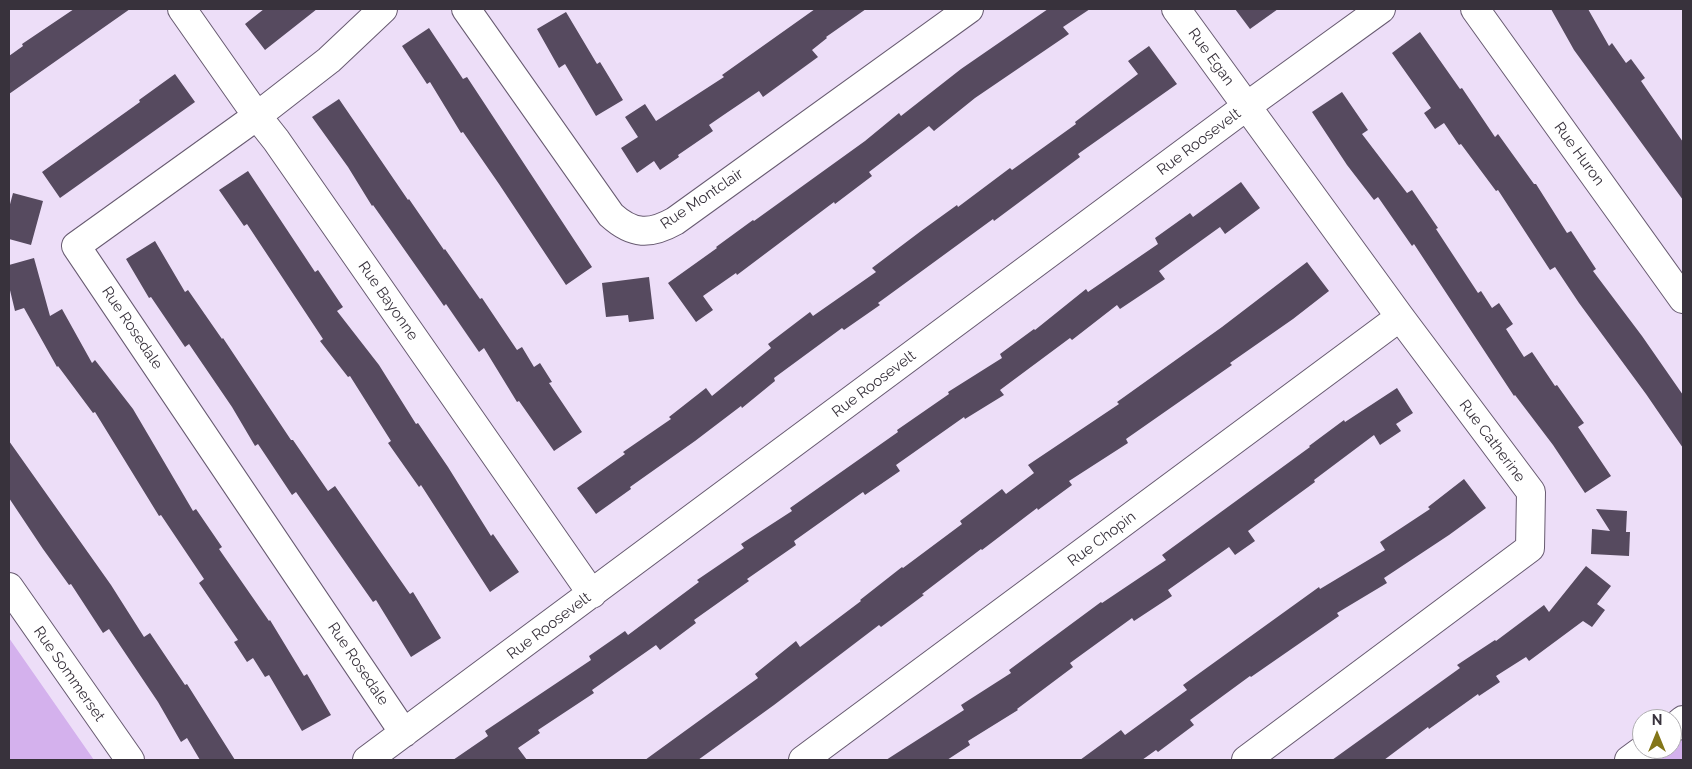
<!DOCTYPE html>
<html>
<head>
<meta charset="utf-8">
<style>
	body { margin:0 }
	#map { position:relative; width:1692px; height:769px; overflow:hidden; background:#eddef8; font-family:Raleway,sans-serif }
	canvas { display:block }
	.frame { position:absolute; inset:0; border:10px solid #38323c; pointer-events:none }
	.north { position:absolute; left:1632px; top:709px; width:50px; height:50px; box-sizing:border-box; background:#fff; border:1px solid #afadb1; border-radius:50%; rotate:0deg; font-size:14px; font-weight:700; line-height:20px; text-align:center; color:#38323c }
	.north::after { content:''; display:block; margin:auto; width:18px; height:22px; background:#837619; clip-path:polygon(50% 0,100% 100%,50% 72%,0 100%) }
</style>
</head>
<body>
<div id="map">
<canvas width="1692" height="769"></canvas>
<div class="frame"></div>
<div class="north">N</div>
</div>
<script>
const ctx = document.querySelector('canvas').getContext('2d');
ctx.lineJoin = 'round';
function fill(path, color) { ctx.fillStyle = color; ctx.fill(path, 'evenodd'); }
function stroke(path, color, width, dash) { ctx.strokeStyle = color; ctx.lineWidth = width; ctx.lineCap = dash ? 'butt' : 'round'; ctx.setLineDash(dash || []); ctx.stroke(path); }
function write(font, color, halo, rows, align = 'center') {
  ctx.font = font + ' Raleway,sans-serif'; ctx.lineWidth = 5; ctx.setLineDash([]); ctx.textBaseline = 'middle'; ctx.strokeStyle = halo; ctx.fillStyle = color; for (const [text, x, y, turn = 0] of rows) {
    ctx.save(); ctx.translate(x, y); ctx.rotate((+turn || 0) * Math.PI / 180); ctx.textAlign = isNaN(turn) ? turn : align; if (halo) ctx.strokeText(text, 0, 0); ctx.fillText(text, 0, 0); ctx.restore();
  }
}
const green = new Path2D(`
	M 9,638 L 94,760 L 9,760 Z
	M 1683,739 L 1683,760 L 1655,760 L 1672,749 Z`);
const building = new Path2D(`
	M 74,9 L 130,9 L 9,94 L 9,56 L 23,46 L 22,44 Z
	M 264,9 L 317,9 L 265,50 L 245,24 Z
	M 815,9 L 866,9 L 826,37 L 827,38 L 812,50 L 818,57 L 763,97 L 759,91 L 725,114 L 709,125 L 713,131 L 678,155 L 679,157 L 660,170 L 654,161 L 637,173 L 621,148 L 638,137 L 625,117 L 645,104 L 656,121 L 724,77 L 722,75 Z
	M 1048,9 L 1090,9 L 1063,27 L 1069,34 L 975,98 L 934,131 L 929,126 L 869,172 L 872,176 L 835,204 L 834,202 L 737,275 L 736,273 L 703,296 L 713,310 L 696,322 L 668,283 L 717,248 L 716,247 L 753,220 L 754,221 L 865,141 L 899,113 L 901,116 L 961,69 Z
	M 1235,9 L 1278,9 L 1250,29 Z
	M 1551,9 L 1588,9 L 1609,46 L 1612,43 L 1626,63 L 1631,59 L 1645,78 L 1641,81 L 1683,142 L 1683,200 L 1574,50 Z
	M 566,12 L 597,64 L 600,62 L 623,100 L 596,116 L 565,64 L 559,68 L 537,29 Z
	M 429,28 L 463,79 L 467,77 L 592,267 L 566,285 L 499,184 L 463,132 L 461,133 L 430,82 L 427,84 L 402,46 Z
	M 1420,32 L 1460,89 L 1462,88 L 1495,137 L 1498,134 L 1534,184 L 1536,184 L 1567,233 L 1571,231 L 1596,269 L 1593,271 L 1642,336 L 1683,395 L 1683,448 L 1646,394 L 1579,303 L 1555,267 L 1550,270 L 1498,190 L 1496,191 L 1461,144 L 1459,145 L 1444,123 L 1435,129 L 1424,113 L 1431,108 L 1392,53 Z
	M 1149,46 L 1177,84 L 1078,154 L 1080,157 L 994,221 L 993,219 L 926,268 L 878,303 L 880,305 L 844,330 L 842,328 L 774,378 L 775,381 L 742,408 L 741,406 L 695,441 L 630,487 L 631,489 L 596,514 L 577,488 L 625,454 L 623,452 L 671,419 L 669,417 L 706,388 L 712,396 L 771,348 L 768,344 L 810,312 L 813,316 L 876,272 L 872,268 L 921,231 L 957,205 L 958,207 L 1010,168 L 1012,170 L 1076,124 L 1075,122 L 1138,74 L 1128,61 Z
	M 175,74 L 195,102 L 60,198 L 42,172 L 140,102 L 139,100 Z
	M 1342,92 L 1368,130 L 1362,134 L 1407,193 L 1412,190 L 1438,228 L 1436,229 L 1478,293 L 1481,291 L 1492,308 L 1499,303 L 1513,324 L 1506,329 L 1524,357 L 1532,352 L 1555,386 L 1557,385 L 1584,423 L 1578,427 L 1611,476 L 1585,493 L 1553,445 L 1515,395 L 1514,396 L 1414,244 L 1412,246 L 1378,197 L 1374,200 L 1347,165 L 1312,112 Z
	M 339,99 L 408,200 L 409,199 L 444,250 L 445,249 L 480,299 L 482,298 L 517,350 L 522,347 L 534,367 L 540,363 L 552,382 L 549,383 L 582,432 L 554,451 L 519,401 L 517,402 L 484,348 L 479,352 L 446,304 L 444,306 L 373,205 L 372,206 L 348,167 L 312,117 Z
	M 248,171 L 315,272 L 318,270 L 343,307 L 337,311 L 379,365 L 416,424 L 418,423 L 448,467 L 491,536 L 493,534 L 519,572 L 490,592 L 421,485 L 419,487 L 388,443 L 391,441 L 350,376 L 348,377 L 320,341 L 323,339 L 247,224 L 244,226 L 219,190 Z
	M 1241,182 L 1260,208 L 1225,234 L 1220,227 L 1159,271 L 1165,279 L 1120,309 L 1117,305 L 1072,340 L 1070,338 L 1000,390 L 1004,395 L 965,419 L 964,417 L 896,465 L 900,471 L 865,495 L 863,492 L 794,541 L 796,545 L 747,579 L 749,581 L 694,620 L 696,623 L 660,650 L 656,645 L 592,690 L 594,693 L 538,730 L 540,733 L 518,748 L 527,760 L 453,760 L 488,736 L 485,731 L 591,660 L 589,656 L 625,631 L 628,635 L 699,582 L 697,580 L 744,548 L 741,544 L 792,511 L 790,508 L 898,432 L 897,430 L 949,394 L 948,392 L 1002,358 L 1000,354 L 1034,329 L 1035,330 L 1086,289 L 1088,292 L 1158,244 L 1155,238 L 1190,213 L 1193,217 Z
	M 13,193 L 43,201 L 31,245 L 9,239 L 9,208 Z
	M 155,241 L 185,292 L 188,290 L 222,339 L 223,338 L 291,440 L 293,440 L 328,491 L 335,486 L 410,594 L 413,592 L 441,638 L 411,657 L 376,600 L 373,602 L 296,492 L 292,495 L 258,444 L 255,446 L 232,407 L 189,344 L 185,347 L 151,297 L 149,298 L 126,259 Z
	M 34,258 L 50,316 L 62,309 L 92,363 L 95,360 L 133,409 L 193,511 L 196,509 L 222,547 L 219,549 L 269,621 L 270,620 L 304,676 L 307,674 L 331,715 L 302,731 L 269,675 L 265,677 L 253,658 L 247,662 L 234,642 L 238,640 L 199,583 L 204,579 L 161,515 L 159,516 L 95,412 L 93,413 L 58,366 L 57,367 L 24,308 L 15,311 L 9,286 L 9,265 Z
	M 1307,262 L 1329,291 L 1293,319 L 1230,363 L 1232,365 L 1126,439 L 1128,443 L 1069,481 L 1072,485 L 1038,510 L 1037,508 L 982,550 L 981,549 L 922,594 L 924,595 L 881,627 L 879,625 L 774,705 L 698,760 L 645,760 L 758,678 L 755,674 L 796,641 L 800,647 L 861,601 L 860,600 L 902,567 L 903,568 L 962,524 L 960,521 L 1002,489 L 1006,494 L 1034,473 L 1028,465 L 1119,404 L 1117,402 L 1222,327 Z
	M 649,277 L 654,319 L 629,322 L 628,315 L 606,317 L 602,283 Z
	M 1397,388 L 1413,413 L 1396,424 L 1401,431 L 1380,445 L 1374,435 L 1314,480 L 1315,482 L 1248,531 L 1255,541 L 1235,555 L 1229,547 L 1168,590 L 1172,596 L 1134,621 L 1132,618 L 1070,663 L 1073,667 L 1017,709 L 1018,710 L 968,741 L 970,745 L 947,760 L 886,760 L 964,710 L 961,705 L 1011,673 L 1009,670 L 1101,602 L 1102,603 L 1166,560 L 1162,555 L 1310,447 L 1309,446 L 1344,420 L 1345,422 Z
	M 9,441 L 111,585 L 144,637 L 150,633 L 185,685 L 187,684 L 235,760 L 200,760 L 187,738 L 181,742 L 158,702 L 109,629 L 103,633 L 71,584 L 69,585 L 43,549 L 9,498 Z
	M 1464,479 L 1486,508 L 1449,535 L 1384,578 L 1387,583 L 1337,613 L 1339,616 L 1251,677 L 1250,676 L 1190,720 L 1194,725 L 1158,752 L 1156,750 L 1142,760 L 1080,760 L 1121,730 L 1125,735 L 1187,690 L 1183,685 L 1319,587 L 1320,589 L 1385,550 L 1380,542 L 1430,509 L 1428,507 Z
	M 1596,509 L 1627,511 L 1626,532 L 1630,532 L 1629,556 L 1591,554 L 1592,529 L 1610,531 Z
	M 1586,566 L 1611,586 L 1597,604 L 1605,610 L 1592,627 L 1583,621 L 1529,661 L 1526,657 L 1496,676 L 1500,682 L 1479,696 L 1478,694 L 1429,729 L 1428,727 L 1384,760 L 1332,760 L 1460,668 L 1457,665 L 1495,640 L 1496,641 L 1544,605 L 1549,612 Z`);
const minor = new Path2D(`
	M 182,9 L 257,116 L 276,140 L 592,594
	M 383,9 L 329,60 L 257,116 L 76,246 L 404,733
	M 466,9 L 611,215 C 633,235 650,235 675,221 L 969,9
	M 1176,9 L 1400,317 L 1531,492 L 1530,548 L 1246,760
	M 1475,9 L 1683,299
	M 9,587 L 130,760
	M 1672,729 L 1683,720
	M 367,760 L 1247,106 L 1381,9
	M 803,760 L 1400,317
	M 1629,760 L 1644,749`);
const streetNames = [
	["Rue Egan",1211,57,54],
	["Rue Roosevelt",1199,142,-37],
	["Rue Huron",1579,154,54],
	["Rue Montclair",702,199,-34],
	["Rue Bayonne",388,301,55],
	["Rue Rosedale",132,328,56],
	["Rue Roosevelt",874,384,-37],
	["Rue Catherine",1492,441,53],
	["Rue Chopin",1102,539,-37],
	["Rue Roosevelt",549,626,-37],
	["Rue Rosedale",358,664,56],
	["Rue Sommerset",69,674,55]
];
fill(green, '#d4b1ed');
fill(building, '#564a5f');
stroke(minor, '#675a70', 30);
stroke(minor, '#fff', 28);
write('15px', '#38323c', '#fff', streetNames);
</script>
</body>
</html>
